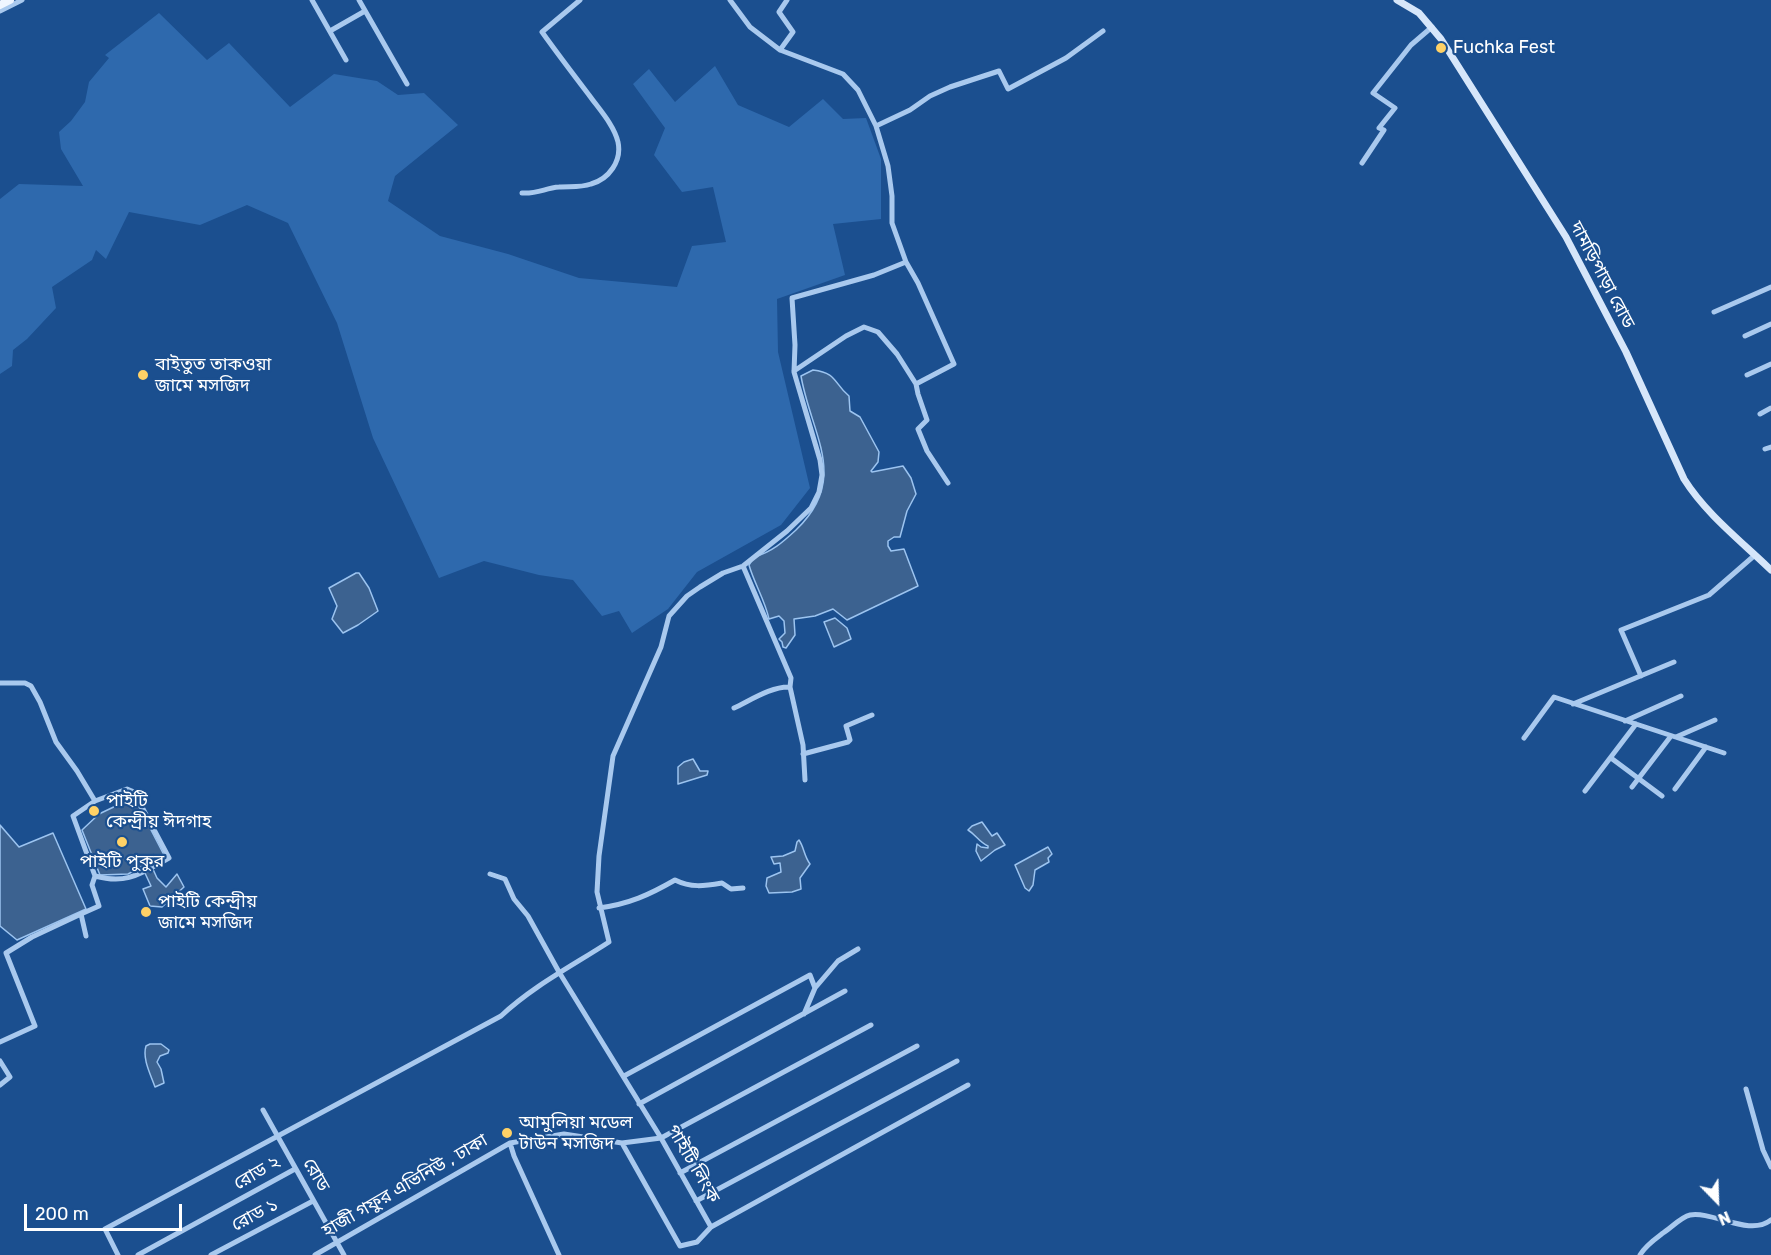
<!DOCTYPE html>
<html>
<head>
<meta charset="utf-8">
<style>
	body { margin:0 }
	#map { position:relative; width:1771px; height:1255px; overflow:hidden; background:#1b4f8f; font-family:Rubik,sans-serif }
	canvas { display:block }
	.north { position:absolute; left:1687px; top:1171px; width:60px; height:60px; -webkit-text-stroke:4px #1b4f8f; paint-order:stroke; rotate:157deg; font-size:16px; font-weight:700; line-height:24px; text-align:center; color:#fff }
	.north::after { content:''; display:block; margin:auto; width:21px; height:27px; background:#fff; clip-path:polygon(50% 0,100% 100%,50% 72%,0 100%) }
	.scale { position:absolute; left:24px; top:1204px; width:158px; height:27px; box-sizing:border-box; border:3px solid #fff; border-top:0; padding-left:8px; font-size:18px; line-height:21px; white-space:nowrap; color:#fff; -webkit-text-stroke:4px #1b4f8f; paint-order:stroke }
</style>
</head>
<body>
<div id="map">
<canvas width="1771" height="1255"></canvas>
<div class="north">N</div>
<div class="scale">200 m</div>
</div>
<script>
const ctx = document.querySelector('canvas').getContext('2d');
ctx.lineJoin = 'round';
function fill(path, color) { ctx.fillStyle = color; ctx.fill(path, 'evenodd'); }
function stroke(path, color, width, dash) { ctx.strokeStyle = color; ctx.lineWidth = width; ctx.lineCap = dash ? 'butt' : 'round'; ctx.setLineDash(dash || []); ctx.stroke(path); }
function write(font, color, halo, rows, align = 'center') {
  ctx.font = font + ' Rubik,"Noto Sans Bengali",sans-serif'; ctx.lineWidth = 4.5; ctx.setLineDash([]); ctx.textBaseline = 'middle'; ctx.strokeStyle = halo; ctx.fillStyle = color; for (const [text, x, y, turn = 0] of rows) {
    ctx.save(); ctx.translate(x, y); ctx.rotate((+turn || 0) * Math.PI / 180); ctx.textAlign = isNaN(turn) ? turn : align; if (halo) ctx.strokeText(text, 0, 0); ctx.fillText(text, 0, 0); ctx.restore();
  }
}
const green = new Path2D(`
	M 159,13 L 207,60 L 229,43 L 290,107 L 334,74 L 377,81 L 398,95 L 424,93 L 458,125 L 395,176 L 388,201 L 440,236 L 508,254 L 579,278 L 677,287 L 692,246 L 726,242 L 713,187 L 682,192 L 654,155 L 665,128 L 633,84 L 649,69 L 675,102 L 715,66 L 738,105 L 789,127 L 823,99 L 843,119 L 866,118 L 881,159 L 881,219 L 833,224 L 845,275 L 777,299 L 778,352 L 810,488 L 781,525 L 697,572 L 668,609 L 632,633 L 619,611 L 602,616 L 573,580 L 539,575 L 484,561 L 439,578 L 373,438 L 337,323 L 288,223 L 247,205 L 200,225 L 129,212 L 106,259 L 96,250 L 92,260 L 52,287 L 56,308 L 27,339 L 13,350 L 12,366 L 0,374 L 0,199 L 19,184 L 83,186 L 61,149 L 59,132 L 71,121 L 85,102 L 89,82 L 109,58 L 105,55 Z`);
const water = new Path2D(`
	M 813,370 C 838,373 833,383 849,396 L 850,411 L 860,417 L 879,452 L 878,462 L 871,471 L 872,472 L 903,466 L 911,478 L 916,494 L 907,511 L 900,537 L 894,537 L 888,541 L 888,546 L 891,551 L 904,549 L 918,586 L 847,620 L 833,609 L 815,616 L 794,619 L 795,635 L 786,648 L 783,647 L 782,642 L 779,639 L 785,633 L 784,621 L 779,616 L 769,619 C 765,600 754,583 749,565 L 754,557 C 772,552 783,542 796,530 C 850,478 811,435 801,376 Z
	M 356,573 L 359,573 L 369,588 L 378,611 L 358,625 L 343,633 L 332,619 L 337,606 L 329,588 Z
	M 835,618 L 847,628 L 851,639 L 834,647 L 824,622 Z
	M 693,759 L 700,771 L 708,771 L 707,775 L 678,784 L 678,767 L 684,762 Z
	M 122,803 L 137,803 L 164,855 L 128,874 L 100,875 L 82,830 L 99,814 Z
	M 982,822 L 992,836 L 997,833 L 1005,845 L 995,850 L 981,861 L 976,851 L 977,844 L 981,847 L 988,848 L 988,846 C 979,842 976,835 968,830 L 972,826 Z
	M 0,825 L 19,847 L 53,833 L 86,909 L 17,940 L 0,926 Z
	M 799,840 C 804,847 804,856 810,864 L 800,878 L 801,889 L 792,892 L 769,893 L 766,886 L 767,878 L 781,872 L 780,863 L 774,864 L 771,857 L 783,856 L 795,851 L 797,842 Z
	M 1048,847 L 1052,854 L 1048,858 L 1049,862 L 1035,870 L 1033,885 L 1029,891 L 1025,888 L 1015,865 Z
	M 152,867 L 157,878 L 166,887 L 177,874 L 184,887 L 162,907 L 150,906 L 143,889 L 151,886 L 144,871 Z
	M 150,1044 L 161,1044 L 169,1050 L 168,1053 L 160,1056 L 157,1062 L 161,1069 L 164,1083 L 155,1087 C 151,1075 142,1059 146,1046 Z`);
const minor = new Path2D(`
	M 312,0 L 346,60
	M 359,0 L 407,84
	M 730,0 L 750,27 L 780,50 L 843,74 L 858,90 L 876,126 L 910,110 L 930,96 L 950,87 L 999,71 L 1008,89 L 1066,58 L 1103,31
	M 0,11 L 22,0
	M 330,31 L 365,11
	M 780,50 L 793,32 L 779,12 L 787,0
	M 876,126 L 888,166 L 892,196 L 892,223 L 906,262
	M 1362,163 L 1384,130 L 1379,128 L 1395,108 L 1373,93 L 1411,45 L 1432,27
	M 522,193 C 538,194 545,188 559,187 C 569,186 580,188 591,184 C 609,179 622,161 618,142 C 614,125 599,109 589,95 C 573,74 557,53 542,32 L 580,0
	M 1714,312 L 1771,287
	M 1745,336 L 1771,324
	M 794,371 L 846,336 L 864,327 L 878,332 L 897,354 L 916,384
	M 1747,375 L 1771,364
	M 1760,414 L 1771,408
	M 1765,449 L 1771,447
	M 743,566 L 791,678 L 790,687 L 803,745 L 805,780
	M 1641,676 L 1621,630 L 1709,595 L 1755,555
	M 0,683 L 25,683 L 31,686 L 40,702 L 56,742 L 77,771 L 95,801
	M 1573,704 L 1674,662
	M 734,708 C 751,700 772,686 790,687
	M 1625,721 L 1681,696
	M 1676,737 L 1715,720
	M 1524,738 L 1554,697 L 1724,753
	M 803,754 L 848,742 L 850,740 L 846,726 L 872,715
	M 1611,758 L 1662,796
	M 1632,787 L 1671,736
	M 127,789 L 134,792 L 169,858 C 141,873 128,885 95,876 L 73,816 L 95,801 Z
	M 1675,789 L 1706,747
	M 1585,791 L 1636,724
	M 490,874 L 505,879 L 514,899 L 528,916 L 559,972 L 661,1138 L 711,1227 L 968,1085
	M 599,908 C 629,904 649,895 675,880 C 691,888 704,886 722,883 L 731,889 L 743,888
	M 86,936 L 81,914 L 99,906 L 92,885 L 95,876
	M 815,988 L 838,961 L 858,949
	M 0,1042 L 35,1026 L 6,953 L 32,937 L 81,914
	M 0,1061 L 10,1077 L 0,1085
	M 624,1076 L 810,975 L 815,988 L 804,1014
	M 1746,1089 L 1763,1150 L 1771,1167
	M 639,1104 L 845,991
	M 263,1110 L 344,1255
	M 510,1143 L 514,1156 L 559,1255
	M 622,1143 L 661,1138 L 871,1025
	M 680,1173 L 917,1046
	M 696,1201 L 957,1061
	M 118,1255 L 105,1229 L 501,1016 C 533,986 572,966 609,942 L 597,892 L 599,856 L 613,756 L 661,647 L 669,616 L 687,596 L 700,587 L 723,573 L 743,566 L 787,531 L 811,508 L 819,492 L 822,475 L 820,460 L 794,372 L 795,345 L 792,298 L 874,275 L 906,262 L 918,283 L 954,364 L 916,384 L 918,394 L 927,420 L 918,429 L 927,451 L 948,483
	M 138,1255 L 295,1169
	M 211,1255 L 313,1201
	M 315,1255 L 510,1143 L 564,1134 L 622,1143 L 680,1246 L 697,1242 L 711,1227
	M 1640,1255 C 1645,1246 1655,1239 1663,1233 C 1671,1228 1681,1217 1690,1215 C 1713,1211 1750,1237 1771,1220`);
const secondary = new Path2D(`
	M 1397,0 L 1419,13 L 1441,39 L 1566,237 L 1626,352 L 1684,479 C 1706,514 1741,541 1771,570`);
const primary = new Path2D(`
	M 0,5 L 10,0`);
const markers = [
	[1441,48,6,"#ffd166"],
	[143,375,6,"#ffd166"],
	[94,811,6,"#ffd166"],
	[122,842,6,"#ffd166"],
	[146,912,6,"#ffd166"],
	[507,1133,6,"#ffd166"]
];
const poiNames = [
	["Fuchka Fest",1453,48],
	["বাইতুত তাকওয়া",155,365],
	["জামে মসজিদ",155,386],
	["পাইটি",106,801],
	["কেন্দ্রীয় ঈদগাহ",106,822],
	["পাইটি পুকুর",122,862,"center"],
	["পাইটি কেন্দ্রীয়",158,902],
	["জামে মসজিদ",158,923],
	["আমুলিয়া মডেল",519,1123],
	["টাউন মসজিদ",519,1144]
];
const streetNames = [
	["দামড়িপাড়া রোড",1602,275,62],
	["পাইটি লিংক",693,1164,60],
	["রোড ২",257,1173,-30],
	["রোড",316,1175,60],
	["হাজী গফুর এভিনিউ , ঢাকা",405,1186,-30],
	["রোড ১",255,1215,-28]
];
fill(green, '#2e69ad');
fill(water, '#3c6290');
stroke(water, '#9cc4f0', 1.5);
stroke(minor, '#a9c9ee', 5);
stroke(secondary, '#d6e6fa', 7);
stroke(primary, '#f0f6ff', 8);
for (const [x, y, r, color] of markers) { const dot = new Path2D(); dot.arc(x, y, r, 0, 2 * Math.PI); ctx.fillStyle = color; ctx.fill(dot); stroke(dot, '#1b4f8f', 2); }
write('18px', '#fff', '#1b4f8f', poiNames, 'left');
write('18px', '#fff', '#1b4f8f', streetNames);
</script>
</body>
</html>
